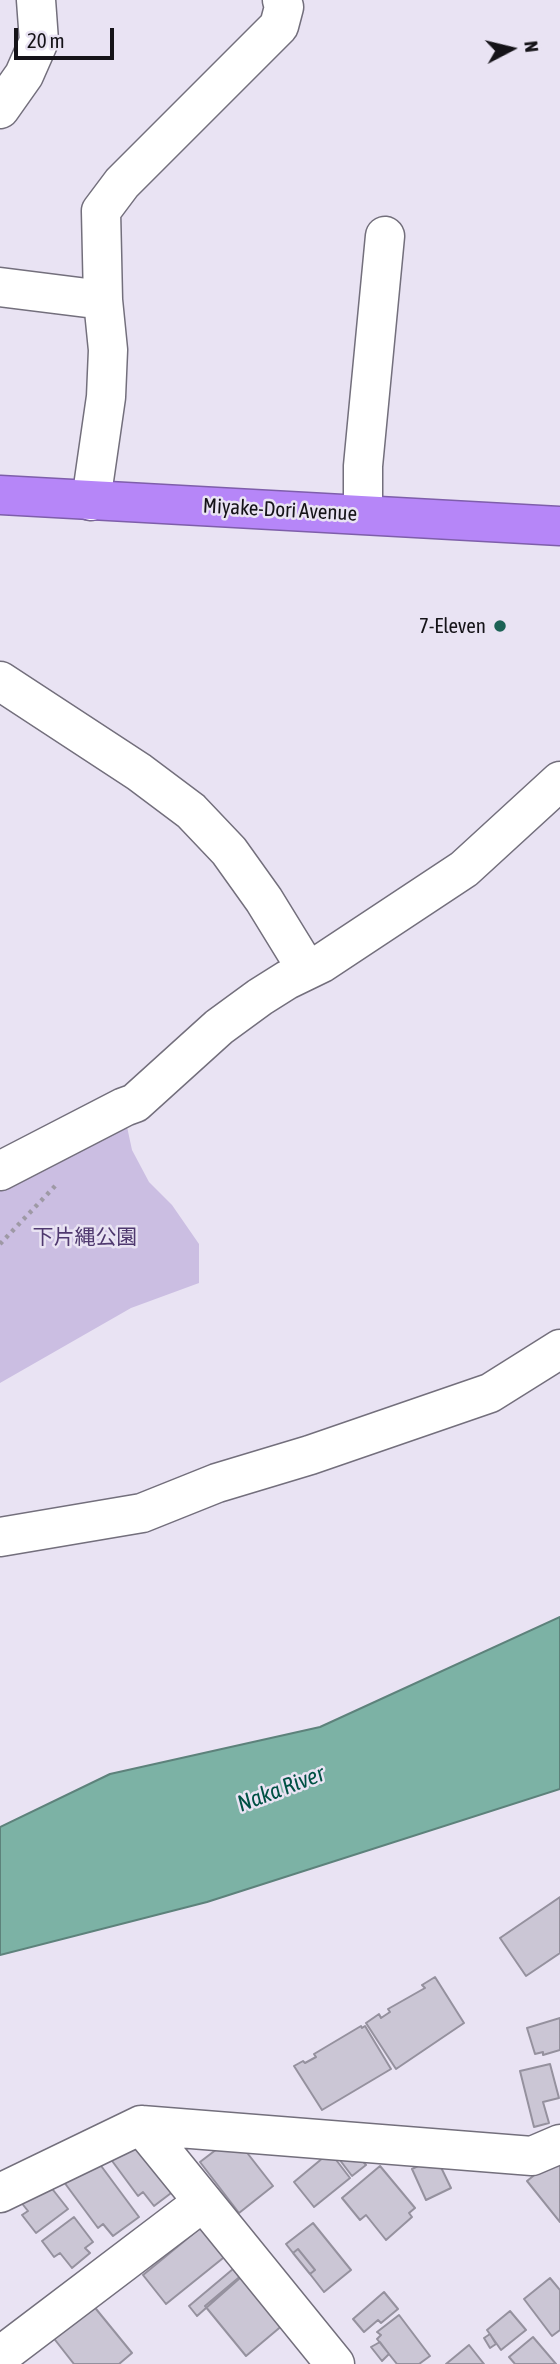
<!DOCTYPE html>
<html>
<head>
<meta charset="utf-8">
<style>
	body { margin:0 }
	#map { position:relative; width:560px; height:2364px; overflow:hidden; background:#e9e3f3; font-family:"Asap Condensed",sans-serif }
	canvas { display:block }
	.north { position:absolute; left:476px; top:14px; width:70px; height:70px; -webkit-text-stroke:5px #e9e3f3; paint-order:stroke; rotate:83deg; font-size:19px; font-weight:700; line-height:28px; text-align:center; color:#151318 }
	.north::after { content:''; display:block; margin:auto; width:24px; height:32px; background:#151318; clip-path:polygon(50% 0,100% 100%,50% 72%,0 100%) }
	.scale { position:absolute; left:14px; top:28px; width:100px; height:32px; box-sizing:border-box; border:4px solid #151318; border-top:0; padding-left:9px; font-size:21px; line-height:24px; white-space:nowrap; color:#151318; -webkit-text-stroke:5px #e9e3f3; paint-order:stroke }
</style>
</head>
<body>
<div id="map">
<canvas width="560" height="2364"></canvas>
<div class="north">N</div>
<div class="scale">20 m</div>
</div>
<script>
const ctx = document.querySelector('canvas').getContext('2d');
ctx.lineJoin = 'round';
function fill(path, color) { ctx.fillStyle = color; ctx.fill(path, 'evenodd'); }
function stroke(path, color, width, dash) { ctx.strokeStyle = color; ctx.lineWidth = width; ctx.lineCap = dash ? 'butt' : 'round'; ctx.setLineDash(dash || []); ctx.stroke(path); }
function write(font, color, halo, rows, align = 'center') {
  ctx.font = font + ' "Asap Condensed","Noto Sans JP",sans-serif'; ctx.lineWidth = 5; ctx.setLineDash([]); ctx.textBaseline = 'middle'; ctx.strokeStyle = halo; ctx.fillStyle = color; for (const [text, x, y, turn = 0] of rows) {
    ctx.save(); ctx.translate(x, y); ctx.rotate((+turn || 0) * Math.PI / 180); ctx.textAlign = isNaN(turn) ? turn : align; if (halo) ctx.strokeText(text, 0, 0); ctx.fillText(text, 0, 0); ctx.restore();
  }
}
const green = new Path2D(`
	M 126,1122 L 132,1150 L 149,1182 L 172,1205 L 199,1244 L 199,1283 L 131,1308 L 0,1383 L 0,1177 Z`);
const water = new Path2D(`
	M 560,1617 L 560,1789 L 207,1902 L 0,1955 L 0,1827 L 110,1774 L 320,1727 Z`);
const building = new Path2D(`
	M 560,1897 L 560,1953 L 526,1976 L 500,1938 Z
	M 435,1977 L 464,2023 L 396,2069 L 366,2023 L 379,2014 L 381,2018 L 390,2012 L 388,2009 L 425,1988 L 422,1985 Z
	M 560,2018 L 560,2050 L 543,2055 L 543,2052 L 535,2054 L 527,2028 Z
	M 361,2026 L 362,2028 L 365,2026 L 391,2069 L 322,2110 L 294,2066 L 303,2061 L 305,2063 L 316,2057 L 314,2054 Z
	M 550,2064 L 559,2098 L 543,2102 L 549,2123 L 534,2127 L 520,2071 Z
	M 234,2136 L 273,2186 L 239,2213 L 200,2162 Z
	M 146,2142 L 179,2187 L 154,2206 L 143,2192 L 138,2196 L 104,2150 Z
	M 333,2151 L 356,2153 L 366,2165 L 352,2176 Z
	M 330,2152 L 350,2178 L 314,2207 L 294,2182 Z
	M 93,2155 L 139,2217 L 113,2236 L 103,2224 L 98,2228 L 61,2178 Z
	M 559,2155 L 560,2156 L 560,2222 L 527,2181 Z
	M 436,2157 L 451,2188 L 426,2200 L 412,2169 Z
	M 380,2166 L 415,2208 L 409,2213 L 412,2217 L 386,2240 L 366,2215 L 360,2220 L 342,2198 Z
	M 46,2181 L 68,2209 L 36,2233 L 22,2215 L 28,2211 L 20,2201 Z
	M 74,2217 L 93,2242 L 85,2248 L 90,2253 L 72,2268 L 60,2253 L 54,2257 L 42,2241 Z
	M 210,2220 L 233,2250 L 166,2304 L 143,2275 Z
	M 313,2223 L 351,2270 L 324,2292 L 310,2274 L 315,2270 L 298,2249 L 293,2253 L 286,2244 Z
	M 298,2249 L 315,2270 L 310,2274 L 293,2253 Z
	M 233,2269 L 240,2278 L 197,2316 L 189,2306 Z
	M 243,2274 L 284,2324 L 246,2356 L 205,2306 Z
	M 550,2278 L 560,2290 L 560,2330 L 552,2336 L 524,2299 Z
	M 384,2292 L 398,2309 L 381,2323 L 378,2320 L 364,2332 L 353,2319 Z
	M 92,2304 L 132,2353 L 119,2364 L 74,2364 L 52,2336 Z
	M 510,2311 L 526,2330 L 501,2350 L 487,2330 Z
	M 399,2315 L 430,2356 L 419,2364 L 397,2364 L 377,2339 L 381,2335 L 377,2332 Z
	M 490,2334 L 496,2344 L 490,2348 L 484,2338 Z
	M 533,2337 L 556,2364 L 515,2364 L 509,2357 Z
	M 380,2342 L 389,2354 L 382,2361 L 371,2347 Z
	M 469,2345 L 484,2364 L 446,2364 Z`);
const path = new Path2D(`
	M 0,1244 L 57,1184`);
const minor = new Path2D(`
	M 0,109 L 24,75 L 39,41 L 36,0
	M 0,287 L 103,300 L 108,350 L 106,397 L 91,501
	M 103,300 L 101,211 L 122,183 L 279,26 L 284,7 L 282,0
	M 363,513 L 363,466 L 385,236
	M 0,681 L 139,772 L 191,811 L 229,851 L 264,900 L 307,970
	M 0,1171 L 124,1107 L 135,1103 L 219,1027 L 260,997 L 287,980 L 322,963 L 464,869 L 560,781
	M 0,1537 L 142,1513 L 217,1483 L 310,1455 L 490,1393 L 560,1349
	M 141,2125 L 335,2364
	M 0,2193 L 141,2125 L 532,2156 L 560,2144
	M 0,2356 L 203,2202`);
const highway = new Path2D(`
	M 0,495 L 560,526`);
const markers = [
	[500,626,7,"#1c6255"]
];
const streetNames = [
	["Miyake-Dori Avenue",280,510,3]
];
const poiNames = [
	["7-Eleven",486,626]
];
const parkNames = [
	["下片縄公園",85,1237]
];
const waterNames = [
	["Naka River",281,1789,-21]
];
fill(green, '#cbbee2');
fill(water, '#7cb2a5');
stroke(water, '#5d827b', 2);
fill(building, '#cbc6d5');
stroke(building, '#95919e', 2);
stroke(minor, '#736f7c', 41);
stroke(highway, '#7e5eaa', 41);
stroke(path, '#9e99a5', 4.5, [3.5, 5]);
stroke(minor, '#fff', 38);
stroke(highway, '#b686f8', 38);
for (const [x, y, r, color] of markers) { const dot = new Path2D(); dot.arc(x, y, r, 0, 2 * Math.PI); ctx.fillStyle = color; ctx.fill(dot); stroke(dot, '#e9e3f3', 2.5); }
write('21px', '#151318', '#e9e3f3', streetNames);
write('21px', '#151318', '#e9e3f3', poiNames, 'right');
write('21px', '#4f396f', '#e9e3f3', parkNames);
write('italic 23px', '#005144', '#e9e3f3', waterNames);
</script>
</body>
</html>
